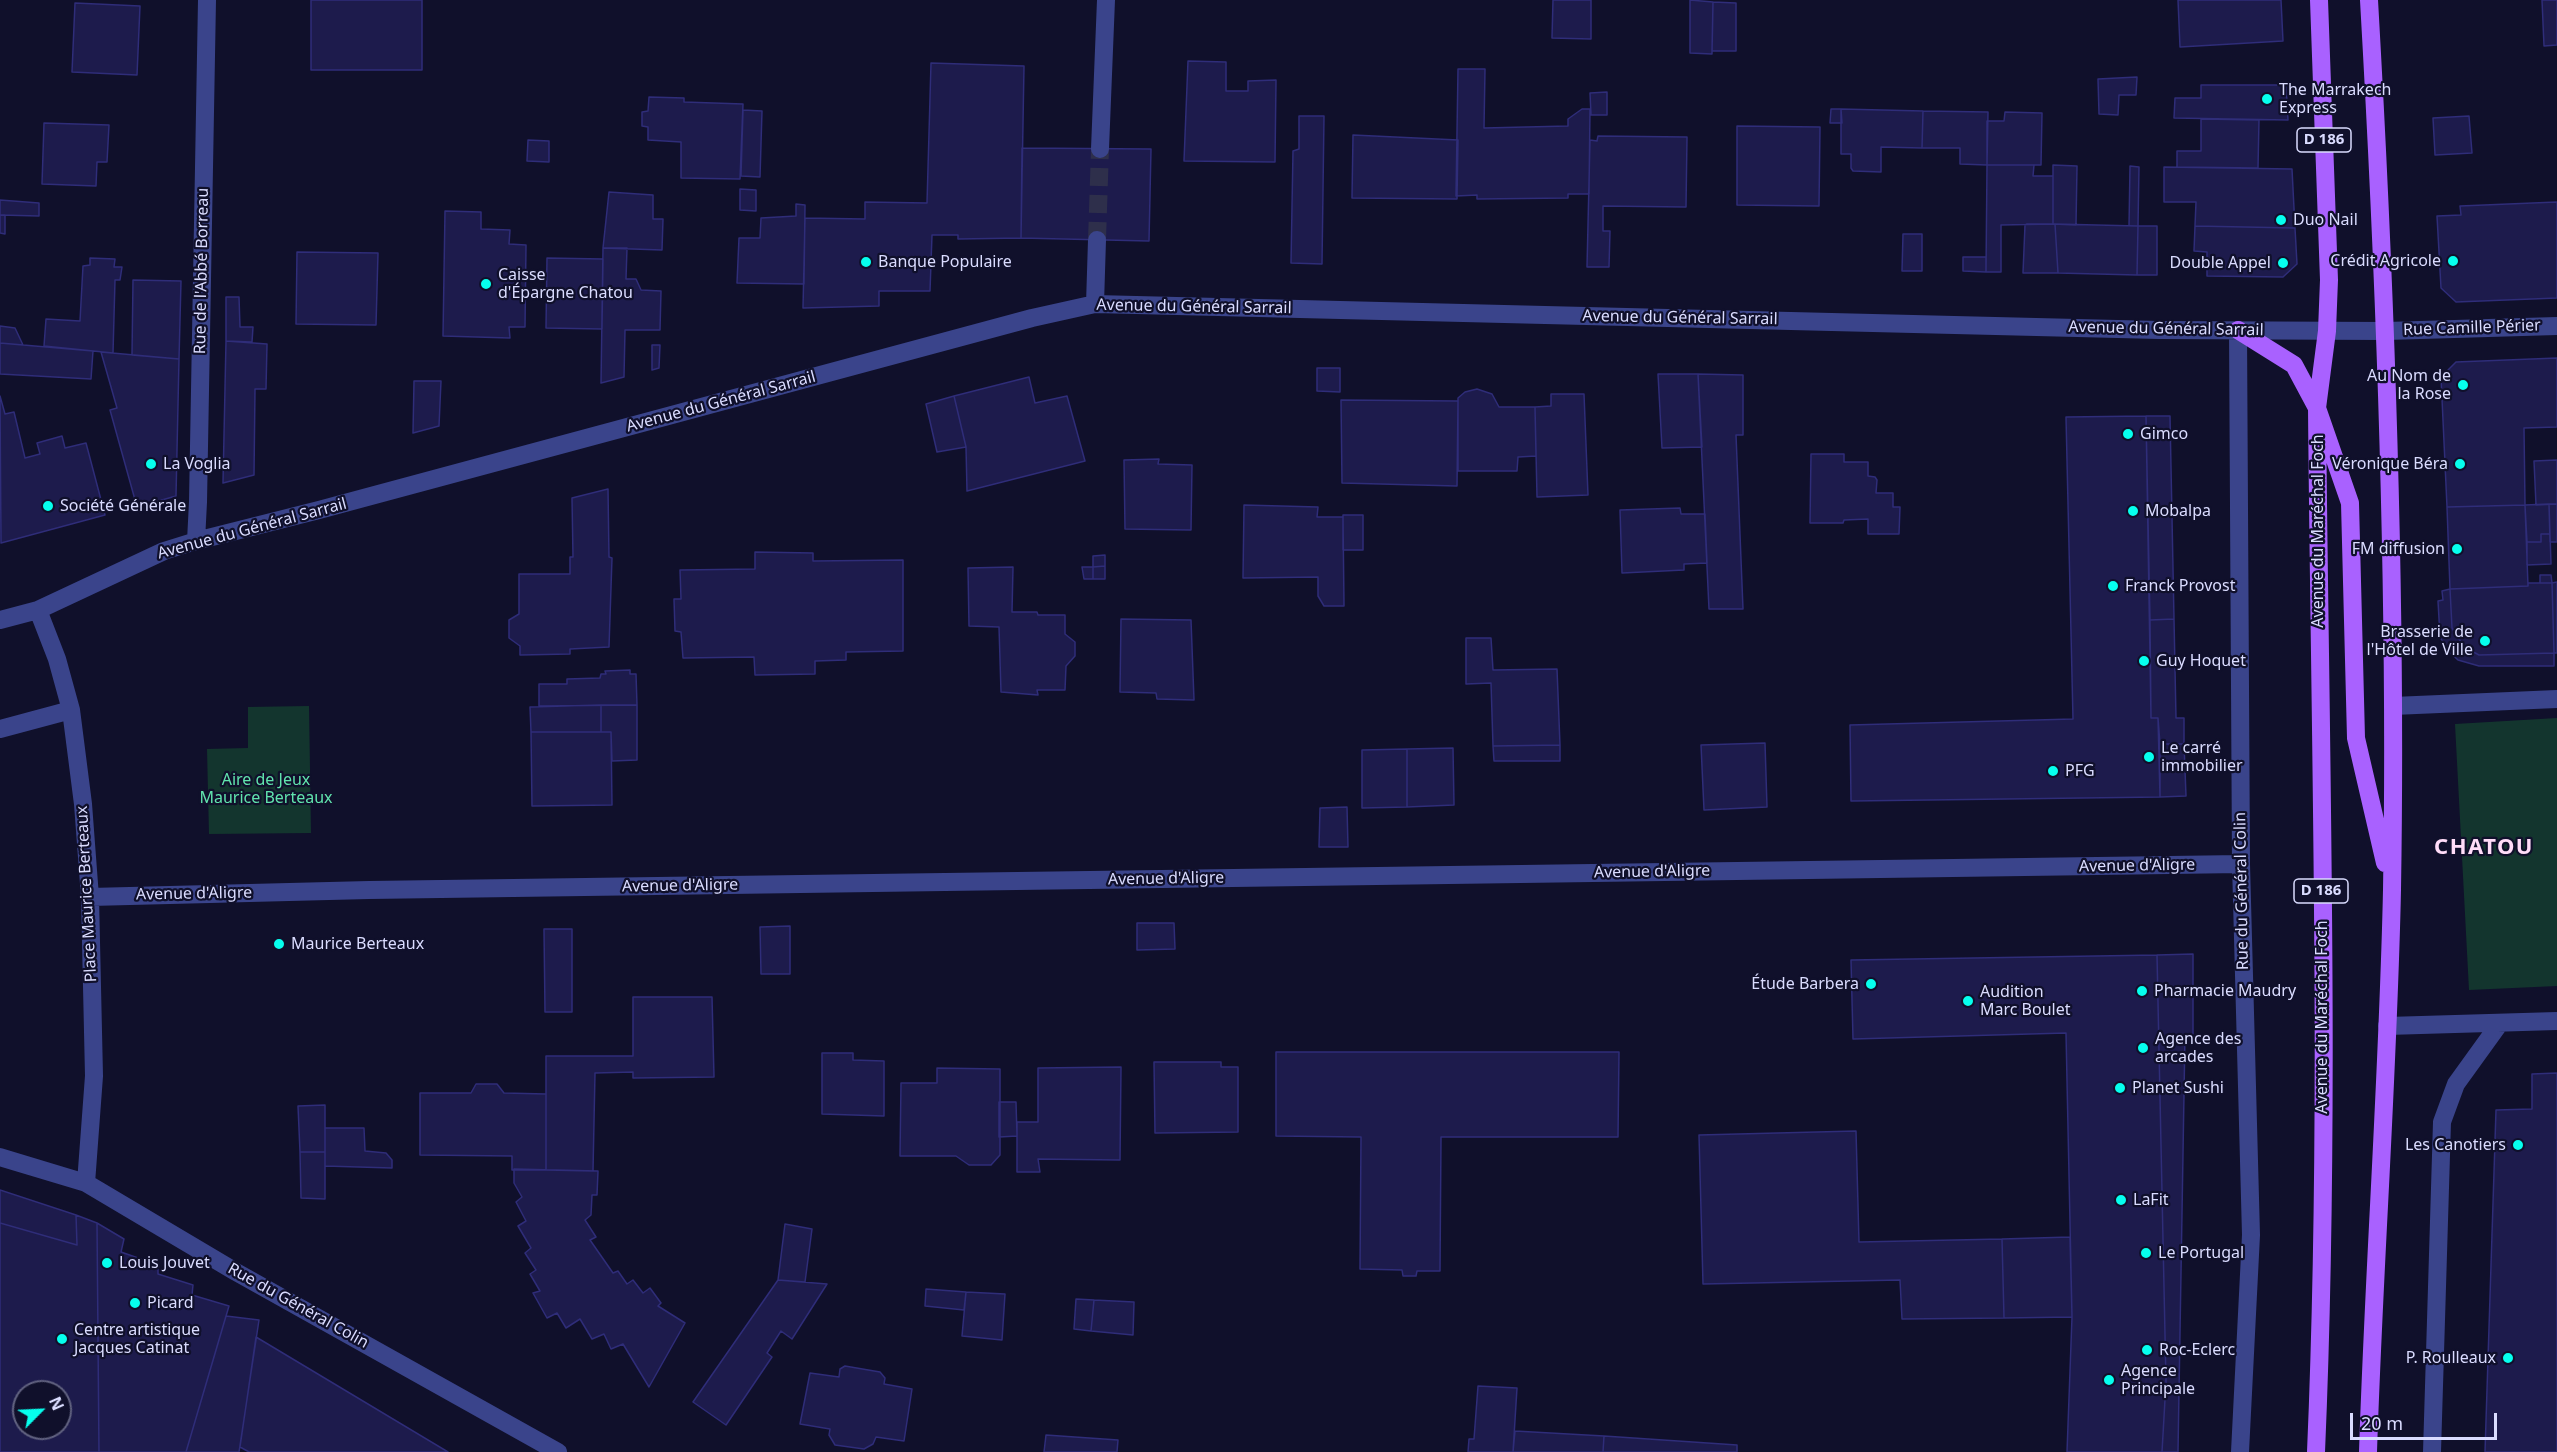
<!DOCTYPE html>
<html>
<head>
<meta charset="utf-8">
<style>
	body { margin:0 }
	#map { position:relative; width:2557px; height:1452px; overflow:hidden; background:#10102b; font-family:"Noto Sans",sans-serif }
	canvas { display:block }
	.north { position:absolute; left:12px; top:1380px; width:60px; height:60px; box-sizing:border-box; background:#10102b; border:2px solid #616280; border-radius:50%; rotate:66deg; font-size:16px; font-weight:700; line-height:24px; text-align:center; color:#dadcff }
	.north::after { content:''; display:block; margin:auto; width:21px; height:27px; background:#06ffee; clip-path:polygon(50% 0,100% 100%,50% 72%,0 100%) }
	.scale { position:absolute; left:2350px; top:1413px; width:147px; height:27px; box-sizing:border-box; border:3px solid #dadcff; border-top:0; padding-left:8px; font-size:18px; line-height:21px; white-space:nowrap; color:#dadcff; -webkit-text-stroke:4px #10102b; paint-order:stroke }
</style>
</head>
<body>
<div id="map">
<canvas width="2557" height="1452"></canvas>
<div class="north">N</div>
<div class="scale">20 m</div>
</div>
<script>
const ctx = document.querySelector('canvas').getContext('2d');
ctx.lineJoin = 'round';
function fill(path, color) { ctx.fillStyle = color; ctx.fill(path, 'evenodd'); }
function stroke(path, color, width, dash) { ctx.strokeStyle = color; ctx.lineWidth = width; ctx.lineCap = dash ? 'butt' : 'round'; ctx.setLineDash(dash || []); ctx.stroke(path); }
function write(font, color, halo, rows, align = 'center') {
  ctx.font = font + ' "Noto Sans",sans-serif'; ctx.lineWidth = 4.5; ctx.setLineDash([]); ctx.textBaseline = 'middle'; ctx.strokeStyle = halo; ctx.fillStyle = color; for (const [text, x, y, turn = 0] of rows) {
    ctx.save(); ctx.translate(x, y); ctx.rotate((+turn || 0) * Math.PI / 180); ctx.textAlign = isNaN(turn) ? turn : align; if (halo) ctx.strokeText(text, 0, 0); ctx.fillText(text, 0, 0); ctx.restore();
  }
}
const green = new Path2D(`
	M 309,706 L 311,833 L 209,834 L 207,749 L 248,748 L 248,707 Z
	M 2557,718 L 2557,986 L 2469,990 L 2455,724 Z`);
const building = new Path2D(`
	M 311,0 L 422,0 L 422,70 L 311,70 Z
	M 1553,0 L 1591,0 L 1591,39 L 1552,38 Z
	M 1690,0 L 1713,2 L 1712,54 L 1690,53 Z
	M 2178,0 L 2281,0 L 2283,41 L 2180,47 Z
	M 2542,0 L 2557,0 L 2557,45 L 2544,46 Z
	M 1713,2 L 1736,3 L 1736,51 L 1712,51 Z
	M 75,3 L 140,6 L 137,75 L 72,72 Z
	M 1188,61 L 1226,62 L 1226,91 L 1248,91 L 1248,81 L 1276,80 L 1275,162 L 1184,161 Z
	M 931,63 L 1024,66 L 1021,238 L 958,239 L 958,235 L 932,235 L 930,291 L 879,291 L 879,306 L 803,308 L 805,218 L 865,219 L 865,202 L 927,203 Z
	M 1458,69 L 1485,69 L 1484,128 L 1568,126 L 1568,119 L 1582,109 L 1590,109 L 1589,194 L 1568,194 L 1568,198 L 1477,199 L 1477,195 L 1456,196 Z
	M 2137,77 L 2136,95 L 2119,95 L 2118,115 L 2099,114 L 2098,79 Z
	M 2201,85 L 2286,85 L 2288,120 L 2174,118 L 2175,98 L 2201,98 Z
	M 1607,92 L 1607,115 L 1591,115 L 1590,93 Z
	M 649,97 L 684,98 L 684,102 L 743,104 L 740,179 L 681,178 L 681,142 L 648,140 L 648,127 L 642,126 L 642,112 L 648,111 Z
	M 1831,109 L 1841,109 L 1842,123 L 1830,123 Z
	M 1841,109 L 1923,111 L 1922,148 L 1881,147 L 1881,172 L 1853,171 L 1851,168 L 1851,154 L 1841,154 Z
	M 743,110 L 762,111 L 760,177 L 741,176 Z
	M 1923,111 L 1988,112 L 1987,165 L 1960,164 L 1960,148 L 1922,148 Z
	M 2005,112 L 2042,113 L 2041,165 L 1987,165 L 1987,121 L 2004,121 Z
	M 1299,116 L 1324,116 L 1322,264 L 1291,263 L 1293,151 L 1299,149 Z
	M 2469,116 L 2472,153 L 2435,155 L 2433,118 Z
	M 2201,119 L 2259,120 L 2258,168 L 2177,167 L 2177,151 L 2201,151 Z
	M 44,123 L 109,125 L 107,162 L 97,162 L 96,186 L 42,184 Z
	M 1737,126 L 1820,127 L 1819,206 L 1737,205 Z
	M 1353,135 L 1458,140 L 1457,199 L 1352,198 Z
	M 1598,136 L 1687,137 L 1686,207 L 1603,206 L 1603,231 L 1610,231 L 1609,267 L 1587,267 L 1590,140 L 1597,141 Z
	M 528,140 L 549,141 L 549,162 L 527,161 Z
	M 1022,148 L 1151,149 L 1149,241 L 1021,238 Z
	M 1987,165 L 2034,165 L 2033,176 L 2053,176 L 2053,224 L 2001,225 L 2001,272 L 1986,272 Z
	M 2053,165 L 2077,166 L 2076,225 L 2053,224 Z
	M 2130,166 L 2139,167 L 2138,226 L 2129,226 Z
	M 2164,167 L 2292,169 L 2295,228 L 2195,226 L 2196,202 L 2164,202 Z
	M 740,189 L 756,190 L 756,211 L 740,210 Z
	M 609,192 L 653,195 L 653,219 L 663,219 L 662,250 L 603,248 Z
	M 0,200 L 39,203 L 39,216 L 0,215 Z
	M 2557,202 L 2557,298 L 2456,302 L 2441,288 L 2437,216 L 2461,215 L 2460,206 Z
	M 796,204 L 805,205 L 804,284 L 737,283 L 739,238 L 760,238 L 761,218 L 796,216 Z
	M 445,211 L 481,212 L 481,229 L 510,230 L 509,244 L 526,245 L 525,327 L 509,327 L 510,338 L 443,336 Z
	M 0,215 L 5,215 L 5,234 L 0,233 Z
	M 2027,224 L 2055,224 L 2058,273 L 2023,273 L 2025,225 Z
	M 2055,224 L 2138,226 L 2137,275 L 2058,273 Z
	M 2138,226 L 2157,226 L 2157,275 L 2137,275 Z
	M 2195,226 L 2295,228 L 2297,264 L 2283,277 L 2207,276 L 2207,252 L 2194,251 Z
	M 1903,234 L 1922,234 L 1922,271 L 1902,271 Z
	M 603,248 L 627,248 L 626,279 L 636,279 L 641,290 L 661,291 L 660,330 L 625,330 L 624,377 L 601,383 Z
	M 297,252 L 378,253 L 376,325 L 296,324 Z
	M 1963,257 L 1986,257 L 1986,272 L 1963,271 Z
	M 90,258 L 115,259 L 114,267 L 122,267 L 120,280 L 115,280 L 113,353 L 44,346 L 46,319 L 80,321 L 83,266 L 90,265 Z
	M 547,258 L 603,259 L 602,329 L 546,328 Z
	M 133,280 L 181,281 L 179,359 L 132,355 Z
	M 226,297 L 239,297 L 240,327 L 253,327 L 252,342 L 226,341 Z
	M 0,326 L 15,328 L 23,345 L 0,343 Z
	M 226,341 L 267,344 L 266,389 L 255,389 L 254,475 L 223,483 Z
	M 0,343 L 93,351 L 91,379 L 0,374 Z
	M 652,345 L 660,345 L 659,368 L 652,370 Z
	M 101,352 L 179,359 L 176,496 L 137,507 L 110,410 L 117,408 Z
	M 2557,358 L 2557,427 L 2524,428 L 2525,505 L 2447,507 L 2441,377 L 2456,362 Z
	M 1317,368 L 1340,368 L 1340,392 L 1317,391 Z
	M 1658,374 L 1698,374 L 1702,447 L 1662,448 Z
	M 1698,374 L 1743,375 L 1743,435 L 1736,435 L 1743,609 L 1709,609 Z
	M 1029,377 L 1035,403 L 1067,396 L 1085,461 L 967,491 L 966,447 L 954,396 Z
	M 414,381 L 441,381 L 439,426 L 413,433 Z
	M 1477,389 L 1492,394 L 1499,407 L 1535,407 L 1536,456 L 1518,457 L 1517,471 L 1458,471 L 1458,398 L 1465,392 Z
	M 1551,394 L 1584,394 L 1588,495 L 1537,497 L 1535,407 L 1551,406 Z
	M 0,396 L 5,414 L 14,412 L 25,458 L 40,454 L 37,443 L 62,436 L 65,448 L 86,443 L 105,515 L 1,543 Z
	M 954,396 L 966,447 L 937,452 L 926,404 Z
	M 1341,400 L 1458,401 L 1457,486 L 1342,483 Z
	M 2146,416 L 2170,416 L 2174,619 L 2150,620 Z
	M 2146,416 L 2151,718 L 2158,718 L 2160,797 L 1851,801 L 1850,725 L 2073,719 L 2066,417 Z
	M 1811,454 L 1844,454 L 1844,462 L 1868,462 L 1868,476 L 1875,477 L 1877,480 L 1876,493 L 1893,493 L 1893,507 L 1900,507 L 1899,534 L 1868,534 L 1868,519 L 1844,520 L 1843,523 L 1810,523 Z
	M 1159,459 L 1158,464 L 1192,465 L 1191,530 L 1125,529 L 1124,460 Z
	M 2557,460 L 2557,504 L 2536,505 L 2534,461 Z
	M 608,489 L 609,557 L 612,558 L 609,647 L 570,649 L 570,654 L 520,655 L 520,646 L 509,638 L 509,620 L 519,614 L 519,574 L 570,574 L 570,557 L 573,557 L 572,498 Z
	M 2549,504 L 2557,504 L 2557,542 L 2550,542 Z
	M 2549,504 L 2550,534 L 2541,534 L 2541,542 L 2527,542 L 2525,505 Z
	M 1244,505 L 1318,507 L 1317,517 L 1343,517 L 1344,606 L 1324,606 L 1318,596 L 1318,577 L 1243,578 Z
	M 2525,505 L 2528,586 L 2450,589 L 2447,507 Z
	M 1680,508 L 1681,514 L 1705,514 L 1707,563 L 1684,564 L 1684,570 L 1622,573 L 1620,510 Z
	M 1343,515 L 1363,515 L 1363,550 L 1343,550 Z
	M 2541,534 L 2550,534 L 2551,564 L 2527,565 L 2527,542 L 2541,542 Z
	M 755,552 L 813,553 L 813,561 L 903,560 L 903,651 L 846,652 L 846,660 L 815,661 L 815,674 L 755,675 L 754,657 L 683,658 L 681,632 L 675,631 L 674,599 L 681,599 L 680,570 L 755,569 Z
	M 1105,555 L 1105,566 L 1093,567 L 1093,556 Z
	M 1105,566 L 1105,579 L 1093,579 L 1093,567 Z
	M 1013,567 L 1012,612 L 1037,612 L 1038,615 L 1065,615 L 1065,634 L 1075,642 L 1075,656 L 1066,666 L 1065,690 L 1037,690 L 1038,695 L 1001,692 L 999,627 L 969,626 L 968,568 Z
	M 1082,567 L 1093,567 L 1093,579 L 1084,579 Z
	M 2540,575 L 2551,575 L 2552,583 L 2540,583 Z
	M 2557,582 L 2557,653 L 2554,653 L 2552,583 Z
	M 2528,583 L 2552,583 L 2554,653 L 2479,655 L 2464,647 L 2452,628 L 2450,589 L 2528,586 Z
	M 2450,589 L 2452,628 L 2464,647 L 2479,655 L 2554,653 L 2554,666 L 2479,666 L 2458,660 L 2448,651 L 2440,637 L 2438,601 L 2443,600 L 2442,591 Z
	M 1121,619 L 1191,620 L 1194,700 L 1157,699 L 1156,693 L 1120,692 Z
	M 2174,619 L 2176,718 L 2184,718 L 2184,744 L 2160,744 L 2158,718 L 2151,718 L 2150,620 Z
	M 1466,638 L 1491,638 L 1493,670 L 1557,669 L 1560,745 L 1493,746 L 1491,683 L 1466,684 Z
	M 630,670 L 630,674 L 636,674 L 637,705 L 539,706 L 539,684 L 567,684 L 567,679 L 600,678 L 601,674 L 606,674 L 605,671 Z
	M 601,705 L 601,732 L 531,732 L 530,707 Z
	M 601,705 L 637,705 L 637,760 L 612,761 L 611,732 L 601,732 Z
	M 531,732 L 611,732 L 612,805 L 532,806 Z
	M 1765,743 L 1767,807 L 1704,810 L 1701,745 Z
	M 2160,744 L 2184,744 L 2186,796 L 2160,797 Z
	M 1560,745 L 1560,761 L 1494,761 L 1493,746 Z
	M 1453,748 L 1454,805 L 1407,807 L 1407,749 Z
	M 1407,749 L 1407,807 L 1362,808 L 1362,750 Z
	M 1347,807 L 1348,847 L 1319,847 L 1320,808 Z
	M 1137,923 L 1174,923 L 1175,949 L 1137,950 Z
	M 790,926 L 790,974 L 761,974 L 760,927 Z
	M 544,929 L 572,929 L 572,1012 L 545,1012 Z
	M 2193,954 L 2193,1034 L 2185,1034 L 2178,1452 L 2162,1452 L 2166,1382 L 2157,955 Z
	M 2157,955 L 2166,1382 L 2162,1452 L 2067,1452 L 2072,1317 L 2066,1033 L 1853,1039 L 1851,960 Z
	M 633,997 L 712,997 L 714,1077 L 633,1078 L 633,1072 L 595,1073 L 593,1171 L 546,1170 L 546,1056 L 633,1056 Z
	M 1276,1052 L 1619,1052 L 1618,1137 L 1441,1137 L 1440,1271 L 1417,1271 L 1416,1276 L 1403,1276 L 1402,1270 L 1360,1269 L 1361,1137 L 1276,1136 Z
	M 822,1053 L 853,1053 L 853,1060 L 884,1061 L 884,1116 L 822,1114 Z
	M 1154,1062 L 1221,1062 L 1221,1067 L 1238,1067 L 1238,1132 L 1155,1133 Z
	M 1121,1067 L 1120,1160 L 1038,1159 L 1040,1172 L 1017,1172 L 1017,1122 L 1038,1122 L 1038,1068 Z
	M 937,1068 L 1000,1069 L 1000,1155 L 991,1165 L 969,1165 L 956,1156 L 900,1156 L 901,1083 L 937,1083 Z
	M 2557,1073 L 2557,1452 L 2485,1452 L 2496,1110 L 2532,1109 L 2532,1074 Z
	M 476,1084 L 497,1084 L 504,1093 L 546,1094 L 546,1170 L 512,1170 L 512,1156 L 420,1155 L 420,1093 L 471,1093 Z
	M 999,1102 L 1016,1102 L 1017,1136 L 999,1137 Z
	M 325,1105 L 325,1152 L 300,1152 L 298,1106 Z
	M 325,1128 L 364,1128 L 365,1151 L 386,1153 L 392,1160 L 392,1168 L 325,1166 Z
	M 1856,1131 L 1859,1242 L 2002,1239 L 2004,1318 L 1902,1319 L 1900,1280 L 1703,1284 L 1699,1135 Z
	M 300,1152 L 325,1152 L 325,1199 L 301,1198 Z
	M 514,1169 L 598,1171 L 597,1195 L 592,1195 L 591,1215 L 585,1220 L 596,1237 L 590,1240 L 613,1273 L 618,1271 L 627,1284 L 633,1280 L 643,1293 L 650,1288 L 661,1303 L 658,1306 L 685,1323 L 649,1387 L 623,1344 L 611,1349 L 604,1334 L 592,1339 L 580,1319 L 566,1328 L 557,1313 L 547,1318 L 533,1293 L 540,1291 L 530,1274 L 536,1270 L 525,1253 L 531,1248 L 518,1226 L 526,1221 L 516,1202 L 522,1197 L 514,1183 Z
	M 0,1190 L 76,1215 L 77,1245 L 0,1223 Z
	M 76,1215 L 97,1223 L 99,1452 L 0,1452 L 0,1223 L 77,1245 ZM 24,1392 L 60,1392 L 60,1428 L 24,1428 Z
	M 97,1223 L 124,1239 L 121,1252 L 158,1265 L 158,1274 L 193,1285 L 192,1295 L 229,1306 L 186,1452 L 99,1452 Z
	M 785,1224 L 812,1229 L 805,1282 L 778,1280 Z
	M 2070,1237 L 2072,1317 L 2004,1318 L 2002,1239 Z
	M 778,1280 L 827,1284 L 792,1339 L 781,1331 L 767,1353 L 772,1357 L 726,1425 L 693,1402 Z
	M 926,1289 L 966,1292 L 964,1310 L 925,1306 Z
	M 966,1292 L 1005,1294 L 1002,1340 L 962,1336 Z
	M 1076,1299 L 1094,1300 L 1091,1331 L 1074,1329 Z
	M 1094,1300 L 1134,1302 L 1133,1335 L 1091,1331 Z
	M 226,1316 L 259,1320 L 239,1452 L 186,1452 Z
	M 256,1337 L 448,1452 L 249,1452 L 240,1447 Z
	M 845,1366 L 880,1372 L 885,1378 L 884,1384 L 912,1389 L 904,1441 L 876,1437 L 873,1444 L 864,1449 L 835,1445 L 829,1435 L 830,1429 L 800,1424 L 810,1373 L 839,1377 L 840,1369 Z
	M 1478,1386 L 1517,1388 L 1513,1452 L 1468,1452 L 1469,1439 L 1474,1439 Z
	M 1515,1431 L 1604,1436 L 1603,1452 L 1513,1452 Z
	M 1046,1435 L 1118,1440 L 1117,1452 L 1044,1452 Z
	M 1604,1436 L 1737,1445 L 1737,1452 L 1603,1452 Z`);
const minorTunnel = new Path2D(`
	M 1097,240 L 1100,149`);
const minor = new Path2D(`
	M 1100,149 L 1106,0
	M 1095,304 L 1097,240
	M 2238,330 L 2241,864 L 2251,1235 L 2240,1452
	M 196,541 L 198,502 L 207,0
	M 38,610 L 57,659 L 71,710 L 83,804 L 90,897 L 94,1076 L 86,1183
	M 0,620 L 38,610 L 164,551 L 196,541 L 319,510 L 1032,318 L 1095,304 L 2159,330 L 2386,331 L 2557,326
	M 2393,706 L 2557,699
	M 0,729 L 71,710
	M 90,897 L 369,890 L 2241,864
	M 2387,1026 L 2557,1021
	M 0,1157 L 86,1183 L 236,1272 L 558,1452
	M 2432,1452 L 2442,1122 L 2456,1084 L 2500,1023`);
const major = new Path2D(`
	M 2238,330 L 2294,365 L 2317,408 L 2350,503 L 2356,738 L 2385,863
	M 2316,1452 C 2331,1105 2320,756 2317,408 L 2327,331 L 2329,280 L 2319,0
	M 2368,1452 C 2374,1265 2388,1078 2392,890 C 2397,593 2386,296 2369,0`);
const markers = [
	[2267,99,6,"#06ffee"],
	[2281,220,6,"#06ffee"],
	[2453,261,6,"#06ffee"],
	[866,262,6,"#06ffee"],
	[2283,263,6,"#06ffee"],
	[486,284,6,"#06ffee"],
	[2463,385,6,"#06ffee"],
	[2128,434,6,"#06ffee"],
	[151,464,6,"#06ffee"],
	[2460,464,6,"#06ffee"],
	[48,506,6,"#06ffee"],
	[2133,511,6,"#06ffee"],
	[2457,549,6,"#06ffee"],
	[2113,586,6,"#06ffee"],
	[2485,641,6,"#06ffee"],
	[2144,661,6,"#06ffee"],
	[2149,757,6,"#06ffee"],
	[2053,771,6,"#06ffee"],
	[279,944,6,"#06ffee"],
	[1871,984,6,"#06ffee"],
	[2142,991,6,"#06ffee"],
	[1968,1001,6,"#06ffee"],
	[2143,1048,6,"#06ffee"],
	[2120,1088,6,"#06ffee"],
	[2518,1145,6,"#06ffee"],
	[2121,1200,6,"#06ffee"],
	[2146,1253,6,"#06ffee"],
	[107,1263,6,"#06ffee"],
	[135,1303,6,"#06ffee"],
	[62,1339,6,"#06ffee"],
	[2147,1350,6,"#06ffee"],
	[2508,1358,6,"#06ffee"],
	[2109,1380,6,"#06ffee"]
];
const shields = [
	[2324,140,54],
	[2321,891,54]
];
const shieldNames = [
	["D 186",2324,140],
	["D 186",2321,891]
];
const poiNames = [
	["The Marrakech",2279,90],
	["Express",2279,108],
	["Duo Nail",2293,220],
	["Crédit Agricole",2441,261,"right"],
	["Banque Populaire",878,262],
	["Double Appel",2271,263,"right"],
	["Caisse",498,275],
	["d'Épargne Chatou",498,293],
	["Au Nom de",2451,376,"right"],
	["la Rose",2451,394,"right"],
	["Gimco",2140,434],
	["La Voglia",163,464],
	["Véronique Béra",2448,464,"right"],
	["Société Générale",60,506],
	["Mobalpa",2145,511],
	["FM diffusion",2445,549,"right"],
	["Franck Provost",2125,586],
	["Brasserie de",2473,632,"right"],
	["l'Hôtel de Ville",2473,650,"right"],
	["Guy Hoquet",2156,661],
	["Le carré",2161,748],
	["immobilier",2161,766],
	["PFG",2065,771],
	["Maurice Berteaux",291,944],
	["Étude Barbera",1859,984,"right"],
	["Pharmacie Maudry",2154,991],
	["Audition",1980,992],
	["Marc Boulet",1980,1010],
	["Agence des",2155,1039],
	["arcades",2155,1057],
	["Planet Sushi",2132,1088],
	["Les Canotiers",2506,1145,"right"],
	["LaFit",2133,1200],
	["Le Portugal",2158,1253],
	["Louis Jouvet",119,1263],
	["Picard",147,1303],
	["Centre artistique",74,1330],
	["Jacques Catinat",74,1348],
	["Roc-Eclerc",2159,1350],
	["P. Roulleaux",2496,1358,"right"],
	["Agence",2121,1371],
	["Principale",2121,1389]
];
const streetNames = [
	["Rue de l'Abbé Borreau",202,271,-89],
	["Avenue du Général Sarrail",1194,307,1],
	["Avenue du Général Sarrail",1680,318,1],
	["Rue Camille Périer",2472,328,-2],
	["Avenue du Général Sarrail",2166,329,1],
	["Avenue du Général Sarrail",721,402,-15],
	["Avenue du Général Sarrail",252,529,-15],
	["Avenue du Maréchal Foch",2318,531,-90],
	["Avenue d'Aligre",2137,866,-1],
	["Avenue d'Aligre",1652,872,-1],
	["Avenue d'Aligre",1166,879,-1],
	["Avenue d'Aligre",680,886,-1],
	["Rue du Général Colin",2242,891,-91],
	["Place Maurice Berteaux",87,894,-93],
	["Avenue d'Aligre",194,894,-1],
	["Avenue du Maréchal Foch",2322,1017,-90],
	["Rue du Général Colin",298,1306,29]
];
const parkNames = [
	["Aire de Jeux",266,780],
	["Maurice Berteaux",266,798]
];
const districtNames = [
	["CHATOU",2484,848]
];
fill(green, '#13352e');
fill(building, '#1d1b4c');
stroke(building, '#2f2d79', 1.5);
stroke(minorTunnel, '#2e2f4b', 18, [18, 9]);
stroke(minor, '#3a448b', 18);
stroke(major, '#a961ff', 18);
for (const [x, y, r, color] of markers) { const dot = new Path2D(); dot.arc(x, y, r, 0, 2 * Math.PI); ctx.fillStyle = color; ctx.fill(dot); stroke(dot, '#10102b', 2); }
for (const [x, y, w] of shields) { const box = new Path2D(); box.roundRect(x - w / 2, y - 12, w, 24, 4.5); ctx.fillStyle = '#10102b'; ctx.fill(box); stroke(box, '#dadcff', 1.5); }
write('bold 15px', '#dadcff', null, shieldNames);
write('16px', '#dadcff', '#10102b', poiNames, 'left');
write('16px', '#dadcff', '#10102b', streetNames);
write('16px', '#61e4ad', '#10102b', parkNames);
ctx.letterSpacing = '1.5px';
write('bold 22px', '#ffdcf8', '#10102b', districtNames);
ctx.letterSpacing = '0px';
</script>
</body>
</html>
